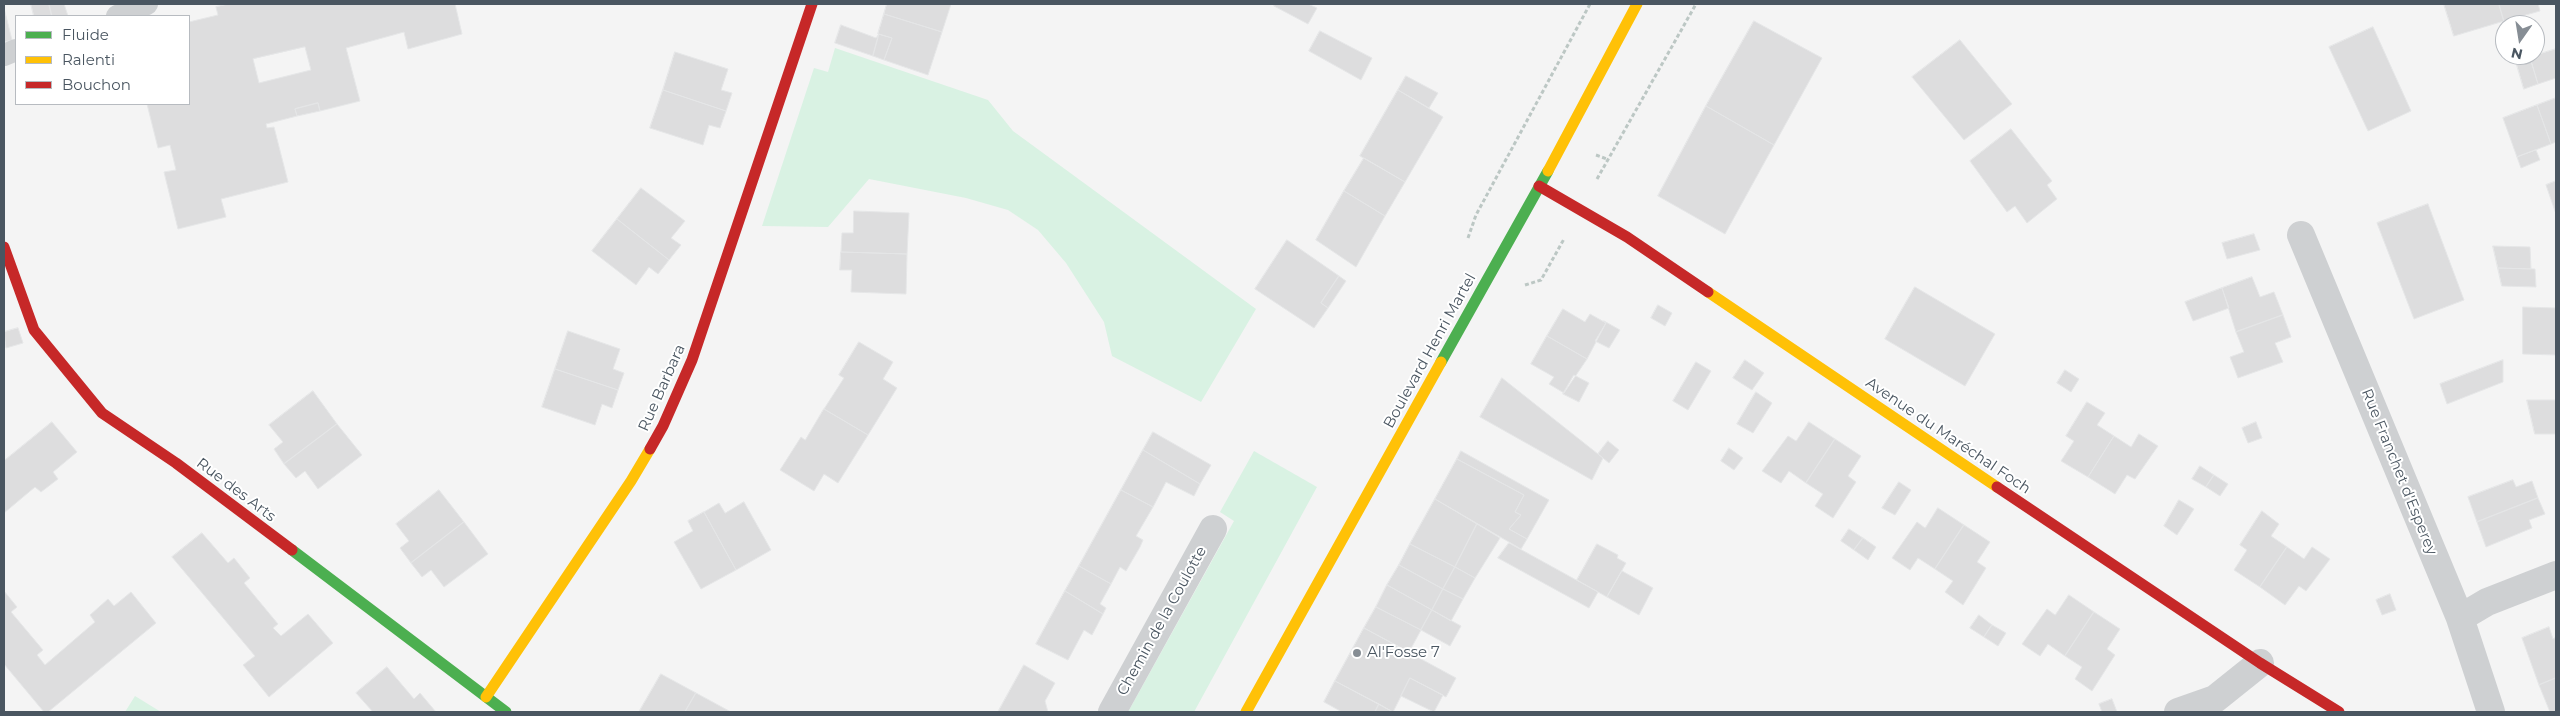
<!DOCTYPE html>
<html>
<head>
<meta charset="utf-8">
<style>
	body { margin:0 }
	#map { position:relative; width:2560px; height:716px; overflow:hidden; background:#f4f4f4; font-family:Montserrat,sans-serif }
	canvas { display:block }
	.frame { position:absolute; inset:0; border:5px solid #4a5661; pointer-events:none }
	.legend { position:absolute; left:15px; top:15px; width:175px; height:90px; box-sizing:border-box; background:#fff; border:1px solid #b7bbc0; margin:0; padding:6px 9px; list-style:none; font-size:15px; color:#4a5661 }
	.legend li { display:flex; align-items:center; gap:10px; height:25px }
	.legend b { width:25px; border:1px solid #b7bbc0 }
	.north { position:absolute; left:2495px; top:15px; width:50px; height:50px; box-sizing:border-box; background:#fff; border:1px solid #b7bbc0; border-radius:50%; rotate:193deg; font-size:14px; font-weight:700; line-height:20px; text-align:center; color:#4a5661 }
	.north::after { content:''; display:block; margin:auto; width:18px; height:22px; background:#868d94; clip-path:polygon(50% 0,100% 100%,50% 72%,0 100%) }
</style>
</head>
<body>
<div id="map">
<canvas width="2560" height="716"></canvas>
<div class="frame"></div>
<ul class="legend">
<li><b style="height:6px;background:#4caf50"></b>Fluide</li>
<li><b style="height:6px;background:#ffc107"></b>Ralenti</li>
<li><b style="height:6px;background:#c62828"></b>Bouchon</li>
</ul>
<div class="north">N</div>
</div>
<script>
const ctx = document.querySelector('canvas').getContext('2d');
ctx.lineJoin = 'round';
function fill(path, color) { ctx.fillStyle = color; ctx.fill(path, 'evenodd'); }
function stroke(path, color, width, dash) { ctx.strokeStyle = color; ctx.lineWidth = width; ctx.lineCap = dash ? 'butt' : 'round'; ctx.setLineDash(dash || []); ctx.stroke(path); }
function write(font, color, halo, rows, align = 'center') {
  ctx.font = font + ' Montserrat,sans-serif'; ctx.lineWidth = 4; ctx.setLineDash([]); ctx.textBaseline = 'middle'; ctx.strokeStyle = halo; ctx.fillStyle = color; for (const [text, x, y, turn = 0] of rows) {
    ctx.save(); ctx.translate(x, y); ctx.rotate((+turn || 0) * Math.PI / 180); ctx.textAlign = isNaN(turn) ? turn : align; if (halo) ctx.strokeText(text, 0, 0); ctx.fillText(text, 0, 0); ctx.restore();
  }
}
const green = new Path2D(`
	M 835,48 L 988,100 L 1013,131 L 1256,309 L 1201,402 L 1112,356 L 1104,322 L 1066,263 L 1038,230 L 1008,210 L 966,198 L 869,179 L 828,227 L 762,226 L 814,68 L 828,72 Z
	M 1254,451 L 1317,487 L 1194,712 L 1128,712 L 1234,521 L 1220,512 Z
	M 135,696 L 161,712 L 125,712 Z`);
const building = new Path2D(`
	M 31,4 L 49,4 L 52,16 L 34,16 Z
	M 49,4 L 64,4 L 68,16 L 52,16 Z
	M 229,4 L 455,4 L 462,34 L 408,49 L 404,32 L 346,48 L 360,101 L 320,111 L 318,103 L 295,109 L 297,116 L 266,124 L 267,128 L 274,127 L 288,182 L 221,199 L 226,217 L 178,229 L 164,172 L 176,170 L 170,145 L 158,148 L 147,104 L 189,104 L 189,22 L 218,15 L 216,7 ZM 305,47 L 311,70 L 259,83 L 253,59 Z
	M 887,4 L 951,4 L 942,32 L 884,14 Z
	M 1275,4 L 1308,4 L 1317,8 L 1308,24 L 1274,6 Z
	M 2444,4 L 2499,4 L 2504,21 L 2454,36 Z
	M 2499,4 L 2538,4 L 2540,11 L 2504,21 Z
	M 4,8 L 12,40 L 4,42 Z
	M 884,14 L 942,32 L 928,75 L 884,60 L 892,38 L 878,34 Z
	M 1754,21 L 1822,58 L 1774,145 L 1706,106 Z
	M 841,25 L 876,38 L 879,34 L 873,56 L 835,43 Z
	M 2373,27 L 2411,111 L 2368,131 L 2329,47 Z
	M 1320,31 L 1372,58 L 1361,80 L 1309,51 Z
	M 879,34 L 892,38 L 884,60 L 873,56 Z
	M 1960,40 L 2012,104 L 1964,140 L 1912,77 Z
	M 2556,49 L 2556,78 L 2538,84 L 2530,57 Z
	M 675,52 L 728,69 L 721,90 L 732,93 L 726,111 L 663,90 Z
	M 2514,55 L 2529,55 L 2538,84 L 2524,89 Z
	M 1406,76 L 1438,93 L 1429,108 L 1398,90 Z
	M 663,90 L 726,111 L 720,128 L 709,125 L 703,145 L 650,128 Z
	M 1398,90 L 1443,117 L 1405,182 L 1360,156 Z
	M 2556,98 L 2556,142 L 2551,144 L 2537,105 Z
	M 318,103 L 320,111 L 297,116 L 295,109 Z
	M 2537,105 L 2551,144 L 2517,157 L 2503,118 Z
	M 1706,106 L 1774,145 L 1725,234 L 1658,196 Z
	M 2011,129 L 2052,181 L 2047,185 L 2057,199 L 2027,223 L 2015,206 L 2007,212 L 1970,161 Z
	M 2536,150 L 2540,160 L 2521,168 L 2517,157 Z
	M 1364,158 L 1405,182 L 1385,216 L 1344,191 Z
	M 2556,181 L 2556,214 L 2546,185 Z
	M 641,188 L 685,221 L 671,238 L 681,245 L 669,260 L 617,219 Z
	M 1344,191 L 1385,216 L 1356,267 L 1316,240 Z
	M 2428,204 L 2464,300 L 2414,319 L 2377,223 Z
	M 854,211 L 909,213 L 907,254 L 841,252 L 842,233 L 853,233 Z
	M 617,219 L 669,260 L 658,274 L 649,267 L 636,285 L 592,251 Z
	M 2254,234 L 2260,250 L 2227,259 L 2222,243 Z
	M 1287,240 L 1339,276 L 1321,303 L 1328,308 L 1314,328 L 1255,289 Z
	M 2493,246 L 2530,247 L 2531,269 L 2498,268 Z
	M 841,252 L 907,254 L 906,294 L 851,292 L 852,270 L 840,270 Z
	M 2498,268 L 2535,269 L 2536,287 L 2502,286 Z
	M 1339,276 L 1346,281 L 1328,308 L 1321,303 Z
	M 2252,277 L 2260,297 L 2274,292 L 2283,315 L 2236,332 L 2222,288 Z
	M 1915,287 L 1995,334 L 1965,386 L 1885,339 Z
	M 2222,288 L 2229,308 L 2193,321 L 2185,302 Z
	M 1658,305 L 1672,313 L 1665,326 L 1651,318 Z
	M 2523,307 L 2556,308 L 2556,355 L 2523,354 Z
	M 1563,309 L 1585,322 L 1590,314 L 1606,323 L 1587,359 L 1547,336 Z
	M 2283,315 L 2291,337 L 2275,343 L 2283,362 L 2238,378 L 2230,357 L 2244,352 L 2236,332 Z
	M 1604,321 L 1620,330 L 1609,348 L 1595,341 L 1606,323 Z
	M 18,328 L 23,343 L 6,348 L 4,332 Z
	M 568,331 L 620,349 L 613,369 L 624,373 L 618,390 L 555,369 Z
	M 1547,336 L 1587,359 L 1564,393 L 1549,384 L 1554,377 L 1531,364 Z
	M 859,342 L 893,362 L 883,379 L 897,388 L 868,435 L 824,409 L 844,378 L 839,375 Z
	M 1745,360 L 1764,373 L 1752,390 L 1733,378 Z
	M 2503,360 L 2503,382 L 2447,404 L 2440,384 Z
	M 1696,362 L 1711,371 L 1688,410 L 1673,401 Z
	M 555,369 L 618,390 L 612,408 L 602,404 L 595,425 L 542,407 Z
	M 2065,370 L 2079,379 L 2071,392 L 2057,383 Z
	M 1574,375 L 1589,383 L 1579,402 L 1563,394 Z
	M 1502,378 L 1603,458 L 1592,480 L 1480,417 Z
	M 313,391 L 337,424 L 284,464 L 274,449 L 283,442 L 269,425 Z
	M 1756,392 L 1772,403 L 1753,433 L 1737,424 Z
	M 2527,400 L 2556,400 L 2556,434 L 2535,434 Z
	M 2087,402 L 2105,413 L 2097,425 L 2114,436 L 2088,477 L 2061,461 L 2074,441 L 2066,436 Z
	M 824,409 L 868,435 L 838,483 L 824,474 L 814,491 L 780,470 L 801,437 L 805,440 Z
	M 52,422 L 77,452 L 53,472 L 58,479 L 41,492 L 35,487 L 4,513 L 4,461 Z
	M 1809,422 L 1835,439 L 1806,483 L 1789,471 L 1781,483 L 1762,471 L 1788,436 L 1796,441 Z
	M 2256,422 L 2262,438 L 2248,443 L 2242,428 Z
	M 337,424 L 362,455 L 318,489 L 305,471 L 296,478 L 284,464 Z
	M 1153,432 L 1211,465 L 1200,484 L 1143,450 Z
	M 2139,434 L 2158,446 L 2135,479 L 2127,475 L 2115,494 L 2088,477 L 2114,436 L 2131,447 Z
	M 1835,439 L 1861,456 L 1848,476 L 1856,482 L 1833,518 L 1815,506 L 1823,494 L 1806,483 Z
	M 1608,441 L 1619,450 L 1609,463 L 1598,454 Z
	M 1729,448 L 1743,458 L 1734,470 L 1721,461 Z
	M 1143,450 L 1200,484 L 1194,496 L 1166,482 L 1153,507 L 1121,490 Z
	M 1461,451 L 1549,500 L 1527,539 L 1509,529 L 1521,515 L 1515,512 L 1524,495 L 1457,459 Z
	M 1457,459 L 1524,495 L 1515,512 L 1521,515 L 1509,529 L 1527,539 L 1521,549 L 1435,499 Z
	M 2200,466 L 2214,475 L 2206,487 L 2192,479 Z
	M 2214,475 L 2228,484 L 2220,496 L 2206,487 Z
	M 2513,480 L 2516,487 L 2532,481 L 2538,498 L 2477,522 L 2468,497 Z
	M 1899,482 L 1911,490 L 1895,515 L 1882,508 Z
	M 439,490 L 464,522 L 411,563 L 400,548 L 409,541 L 396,524 Z
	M 1121,490 L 1153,507 L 1136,536 L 1143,540 L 1140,547 L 1126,571 L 1120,567 L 1111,584 L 1079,566 Z
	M 2538,498 L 2545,514 L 2529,520 L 2532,528 L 2486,547 L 2477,522 Z
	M 1435,499 L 1477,524 L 1455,567 L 1410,544 Z
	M 2179,500 L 2194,509 L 2177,535 L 2164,526 Z
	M 744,502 L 771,550 L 736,570 L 704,512 L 719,503 L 725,513 Z
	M 1938,508 L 1964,525 L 1935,569 L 1918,558 L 1910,570 L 1892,558 L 1917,522 L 1925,528 Z
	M 2262,511 L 2279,524 L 2271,536 L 2287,547 L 2260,587 L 2234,570 L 2247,550 L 2240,545 Z
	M 704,512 L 736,570 L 701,589 L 674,542 L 693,531 L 688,521 Z
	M 464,522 L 488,554 L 444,587 L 431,570 L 422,577 L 411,563 Z
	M 1477,524 L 1500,538 L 1475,578 L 1455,567 Z
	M 1964,525 L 1990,542 L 1977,562 L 1986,568 L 1963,605 L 1945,592 L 1953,581 L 1935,569 Z
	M 1849,529 L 1863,538 L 1854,550 L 1841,541 Z
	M 202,533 L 228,563 L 234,558 L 250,578 L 244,583 L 278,624 L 273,628 L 281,636 L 308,614 L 333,643 L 269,697 L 243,665 L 255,656 L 172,557 Z
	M 1863,538 L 1876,547 L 1868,560 L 1854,550 Z
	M 1509,543 L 1598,592 L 1589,608 L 1498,558 Z
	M 1410,544 L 1455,567 L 1443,589 L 1399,565 Z
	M 1597,544 L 1618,555 L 1617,558 L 1626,563 L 1607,597 L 1577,580 Z
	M 2287,547 L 2304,559 L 2312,547 L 2330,559 L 2306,591 L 2299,586 L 2285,605 L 2260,587 Z
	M 1399,565 L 1443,589 L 1432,610 L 1387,585 Z
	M 1079,566 L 1111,584 L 1100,604 L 1106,608 L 1103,614 L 1065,591 Z
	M 1455,567 L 1475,578 L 1463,599 L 1443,589 Z
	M 1622,571 L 1653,588 L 1639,615 L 1607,597 Z
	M 1387,585 L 1432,610 L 1421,630 L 1376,607 Z
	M 1443,589 L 1463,599 L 1451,621 L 1432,610 Z
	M 4,591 L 17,607 L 11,612 L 43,650 L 37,655 L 45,665 L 95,622 L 90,615 L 108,599 L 114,606 L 131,592 L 156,623 L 48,712 L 44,712 L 4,664 Z
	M 1065,591 L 1103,614 L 1092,635 L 1084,630 L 1068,660 L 1036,644 Z
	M 2390,594 L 2396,610 L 2382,615 L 2376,600 Z
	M 2069,595 L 2094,612 L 2065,656 L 2048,644 L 2040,656 L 2022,644 L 2047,609 L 2055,615 Z
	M 1376,607 L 1421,630 L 1409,652 L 1364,628 Z
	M 1432,610 L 1461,626 L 1450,646 L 1421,630 Z
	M 2094,612 L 2120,629 L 2107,649 L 2115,655 L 2092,691 L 2075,679 L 2082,667 L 2065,656 Z
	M 1979,615 L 1992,625 L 1984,637 L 1970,628 Z
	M 1992,625 L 2006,633 L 1998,646 L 1984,637 Z
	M 2549,627 L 2553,639 L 2556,637 L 2556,678 L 2539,685 L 2522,638 Z
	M 1364,628 L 1456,678 L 1446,697 L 1410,678 L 1393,712 L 1335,681 Z
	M 1024,665 L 1055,683 L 1045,701 L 1048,712 L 998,712 Z
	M 387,667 L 414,699 L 420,693 L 436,712 L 373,712 L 356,693 Z
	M 661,674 L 696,693 L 685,712 L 639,712 Z
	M 1410,678 L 1443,695 L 1434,712 L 1401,696 Z
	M 2556,678 L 2556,712 L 2550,712 L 2539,685 Z
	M 1335,681 L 1379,704 L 1375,712 L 1342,712 L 1324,702 Z
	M 696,693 L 731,712 L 685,712 Z
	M 2112,699 L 2117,712 L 2102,712 L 2099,704 Z
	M 1379,704 L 1393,712 L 1394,712 L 1375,712 Z`);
const path = new Path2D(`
	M 1596,155 L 1607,159
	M 1597,179 L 1696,4
	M 1468,238 L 1476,215 L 1590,4
	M 1525,285 L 1541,280 L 1564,239`);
const lane = new Path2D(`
	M 117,16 L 147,4
	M 4,55 L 16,50`);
const street = new Path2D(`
	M 2301,235 L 2460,618 L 2491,712
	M 2460,618 L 2487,602 L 2556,575
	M 1112,712 L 1213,529
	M 2178,712 L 2215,699 L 2260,663`);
const fast = new Path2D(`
	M 1441,362 L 1548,171
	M 292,550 L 506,712`);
const slow = new Path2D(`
	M 1548,171 L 1637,4
	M 1708,292 L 1997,487
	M 486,697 L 631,481 L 650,449
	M 1246,712 L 1441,362`);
const jam = new Path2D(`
	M 1539,186 L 1627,237 L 1708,292
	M 4,247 L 34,330 L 102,413 L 176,463 L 292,550
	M 650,449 L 663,426 L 692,360 L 812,4
	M 1997,487 L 2260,663 L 2339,712`);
const markers = [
	[1357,653,5,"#868d94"]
];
const streetNames = [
	["Boulevard Henri Martel",1430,351,-61],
	["Rue Barbara",662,388,-66],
	["Avenue du Maréchal Foch",1948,436,34],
	["Rue Franchet d'Esperey",2399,472,68],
	["Rue des Arts",236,490,37],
	["Chemin de la Coulotte",1162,621,-61]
];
const poiNames = [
	["Al'Fosse 7",1367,653]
];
fill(green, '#d9f2e3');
fill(building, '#ddddde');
stroke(building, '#e5e6e7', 1);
stroke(path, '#bcc7c4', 3, [4, 2.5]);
stroke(lane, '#ced0d2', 22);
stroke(street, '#ced0d2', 28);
stroke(fast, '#4caf50', 11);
stroke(slow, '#ffc107', 11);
stroke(jam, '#c62828', 11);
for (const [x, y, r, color] of markers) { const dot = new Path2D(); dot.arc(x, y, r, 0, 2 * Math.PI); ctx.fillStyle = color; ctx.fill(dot); stroke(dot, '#fff', 2); }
write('15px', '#4a5661', '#fff', streetNames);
write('15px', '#4a5661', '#fff', poiNames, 'left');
</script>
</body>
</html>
